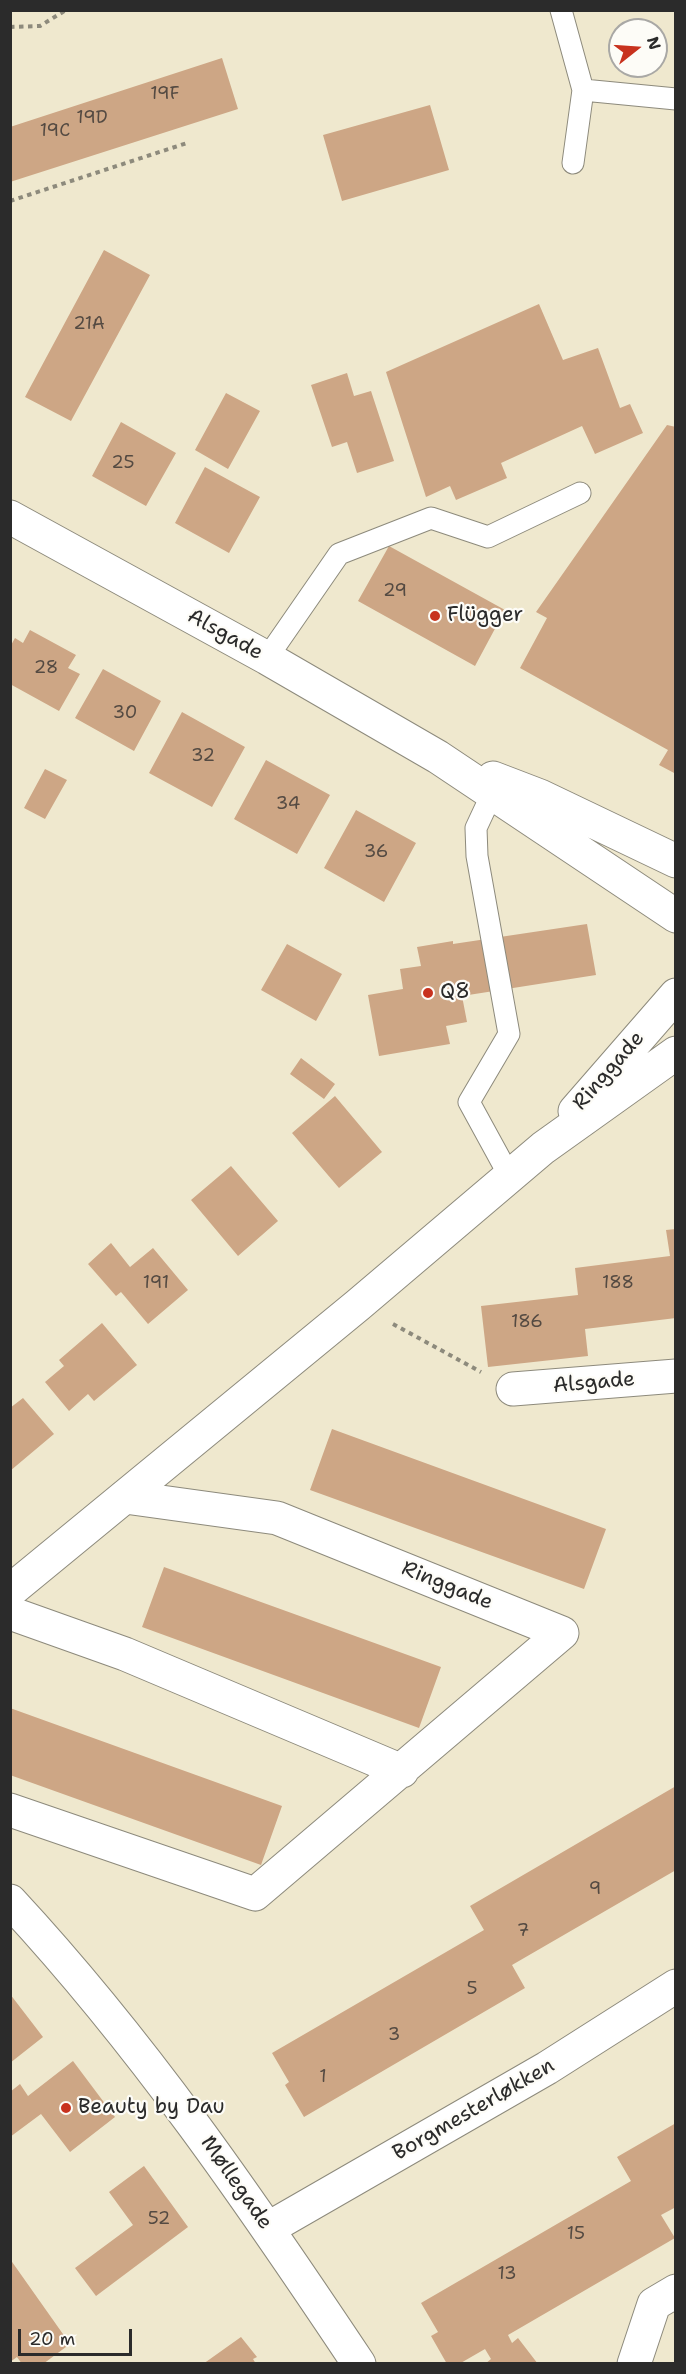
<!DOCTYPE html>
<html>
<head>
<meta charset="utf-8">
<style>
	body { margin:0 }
	#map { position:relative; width:686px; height:2374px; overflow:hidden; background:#efe8ce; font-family:"Shantell Sans",sans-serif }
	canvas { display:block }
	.frame { position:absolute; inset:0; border:12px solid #2b2b2b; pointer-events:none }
	.north { position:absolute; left:608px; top:18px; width:60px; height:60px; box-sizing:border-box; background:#fdfcf7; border:2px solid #a9a8a5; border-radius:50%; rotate:73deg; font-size:16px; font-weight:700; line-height:24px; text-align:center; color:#2b2b2b }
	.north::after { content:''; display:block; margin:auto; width:21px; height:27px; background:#c8321e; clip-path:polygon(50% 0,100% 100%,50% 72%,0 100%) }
	.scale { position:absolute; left:18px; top:2329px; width:114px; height:27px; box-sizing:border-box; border:3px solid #2b2b2b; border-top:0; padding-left:8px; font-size:18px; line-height:21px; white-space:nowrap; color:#2b2b2b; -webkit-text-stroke:4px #fdfcf7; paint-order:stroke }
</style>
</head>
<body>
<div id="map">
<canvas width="686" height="2374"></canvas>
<div class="frame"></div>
<div class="north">N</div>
<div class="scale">20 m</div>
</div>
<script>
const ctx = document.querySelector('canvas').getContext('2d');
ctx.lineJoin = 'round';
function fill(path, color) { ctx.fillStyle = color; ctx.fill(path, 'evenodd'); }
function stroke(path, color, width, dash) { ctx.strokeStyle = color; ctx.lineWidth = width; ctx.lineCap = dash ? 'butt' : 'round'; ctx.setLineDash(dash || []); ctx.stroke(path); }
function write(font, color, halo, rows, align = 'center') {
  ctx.font = font + ' "Shantell Sans",sans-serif'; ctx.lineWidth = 4.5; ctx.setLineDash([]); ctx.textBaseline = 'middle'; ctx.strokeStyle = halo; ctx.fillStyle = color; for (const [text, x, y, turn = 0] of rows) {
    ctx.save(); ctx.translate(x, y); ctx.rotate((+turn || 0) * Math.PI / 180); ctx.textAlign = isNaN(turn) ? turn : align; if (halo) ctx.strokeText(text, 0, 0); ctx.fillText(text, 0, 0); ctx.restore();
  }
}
const building = new Path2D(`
	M 222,58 L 238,109 L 10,182 L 10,127 Z
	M 430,105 L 449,170 L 342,201 L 323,135 Z
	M 104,250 L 150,275 L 71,421 L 25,397 Z
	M 539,304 L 563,360 L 598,348 L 620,408 L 630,404 L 643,433 L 595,454 L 582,426 L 501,463 L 507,478 L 456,500 L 450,486 L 426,497 L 386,372 Z
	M 347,373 L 354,396 L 371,391 L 394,461 L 357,473 L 347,442 L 332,447 L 311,385 Z
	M 226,393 L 260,411 L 228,469 L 195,450 Z
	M 121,422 L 176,453 L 146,506 L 92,476 Z
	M 667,425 L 676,427 L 676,774 L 659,765 L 668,750 L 520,668 L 547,618 L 536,612 Z
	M 205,467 L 260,497 L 229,553 L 175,523 Z
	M 389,546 L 505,610 L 475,666 L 358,601 Z
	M 30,630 L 76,655 L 68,668 L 80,674 L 59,711 L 10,684 L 10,647 L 15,638 L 23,643 Z
	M 103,669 L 161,701 L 134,751 L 75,718 Z
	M 182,712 L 245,747 L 212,807 L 149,773 Z
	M 266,760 L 330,795 L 297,854 L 234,819 Z
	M 45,769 L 67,780 L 45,819 L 24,808 Z
	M 356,810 L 416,843 L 384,902 L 324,868 Z
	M 587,924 L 596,975 L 462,996 L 467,1022 L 446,1026 L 450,1044 L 379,1056 L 368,995 L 403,989 L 400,969 L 421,966 L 417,947 L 453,941 L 453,944 Z
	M 287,944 L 342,974 L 316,1021 L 261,990 Z
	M 301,1058 L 335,1084 L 324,1099 L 290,1074 Z
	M 335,1096 L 382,1152 L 339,1188 L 292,1133 Z
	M 231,1166 L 278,1221 L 238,1256 L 191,1200 Z
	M 676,1229 L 676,1318 L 585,1329 L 588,1356 L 488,1367 L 481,1306 L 578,1295 L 575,1268 L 670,1256 L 666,1230 Z
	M 111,1243 L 130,1267 L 153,1248 L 188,1290 L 148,1324 L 121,1292 L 116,1296 L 88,1264 Z
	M 102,1323 L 137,1365 L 94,1401 L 88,1394 L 69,1411 L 45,1382 L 64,1366 L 59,1360 Z
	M 23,1398 L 54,1434 L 10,1471 L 10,1408 Z
	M 332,1429 L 606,1529 L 584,1589 L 310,1490 Z
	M 164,1567 L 441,1667 L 419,1728 L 142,1627 Z
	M 10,1708 L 282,1806 L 261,1865 L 10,1775 Z
	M 676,1786 L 676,1870 L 512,1965 L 525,1988 L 304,2117 L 285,2085 L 289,2082 L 272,2053 L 484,1930 L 470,1906 Z
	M 10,1994 L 43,2037 L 10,2063 Z
	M 73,2061 L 115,2117 L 70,2152 L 41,2114 L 10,2137 L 10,2092 L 20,2084 L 28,2096 Z
	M 676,2123 L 676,2207 L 661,2215 L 675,2238 L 508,2335 L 512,2343 L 518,2338 L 538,2364 L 485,2364 L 491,2359 L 485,2349 L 459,2364 L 447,2364 L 431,2336 L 438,2332 L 421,2303 L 631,2181 L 617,2157 Z
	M 144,2166 L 188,2227 L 96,2296 L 75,2268 L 133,2225 L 109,2192 Z
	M 10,2259 L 70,2344 L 43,2364 L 22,2364 L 17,2357 L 10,2362 Z
	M 241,2337 L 257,2357 L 253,2359 L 256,2364 L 203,2364 Z`);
const path = new Path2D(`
	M 10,27 L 40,26 L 66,10
	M 10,201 L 187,143
	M 393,1324 L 481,1372`);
const service = new Path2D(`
	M 561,10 L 583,90 L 676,99
	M 573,163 L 583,90
	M 267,658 L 339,554 L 431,518 L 488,537 L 580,493
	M 497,783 L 476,828 L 477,856 L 509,1034 L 469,1102 L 510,1177`);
const minor = new Path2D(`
	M 513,1389 L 676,1376
	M 10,1613 L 125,1654 L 402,1771
	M 10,1810 L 255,1894 L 562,1633 L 277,1518 L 125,1497
	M 10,1901 C 142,2043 251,2202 359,2364
	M 269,2228 L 547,2068 L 676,1986
	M 634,2364 L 654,2304 L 676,2291`);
const tertiary = new Path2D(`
	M 10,517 L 267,658 L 438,757 L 676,916
	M 493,778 L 540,796 L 676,861
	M 575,1111 L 676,995
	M 10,1591 L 358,1305 L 543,1148 L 676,1053`);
const markers = [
	[435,616,6,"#c8321e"],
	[428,993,6,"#c8321e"],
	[66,2108,6,"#c8321e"]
];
const numberNames = [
	["19F",165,94],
	["19D",92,118],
	["19C",55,131],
	["21A",89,324],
	["25",123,463],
	["29",395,591],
	["28",46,668],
	["30",125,713],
	["32",203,756],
	["34",288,804],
	["36",376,852],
	["191",156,1283],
	["188",618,1283],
	["186",527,1322],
	["9",595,1889],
	["7",523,1931],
	["5",472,1989],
	["3",394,2035],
	["1",323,2077],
	["52",159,2219],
	["15",576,2234],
	["13",507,2274]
];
const poiNames = [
	["Flügger",447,616],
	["Q8",440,993],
	["Beauty by Dau",78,2108]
];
const streetNames = [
	["Alsgade",225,635,29],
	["Ringgade",609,1071,-49],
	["Alsgade",594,1383,-5],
	["Ringgade",447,1586,22],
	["Borgmesterløkken",474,2110,-30],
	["Møllegade",236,2183,55]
];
fill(building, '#cda685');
stroke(service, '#8d8a7c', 23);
stroke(minor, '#8d8a7c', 35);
stroke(tertiary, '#8d8a7c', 35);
stroke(path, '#8d8a7c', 4, [4.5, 4.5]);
stroke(service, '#fff', 21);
stroke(minor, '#fff', 33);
stroke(tertiary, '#fff', 33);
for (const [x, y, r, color] of markers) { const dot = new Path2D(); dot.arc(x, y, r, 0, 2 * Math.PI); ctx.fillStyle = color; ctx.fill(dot); stroke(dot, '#fdfcf7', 2); }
write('18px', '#544a42', null, numberNames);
write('21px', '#2b2b2b', '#fdfcf7', poiNames, 'left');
write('21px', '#2b2b2b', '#fdfcf7', streetNames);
</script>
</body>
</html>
